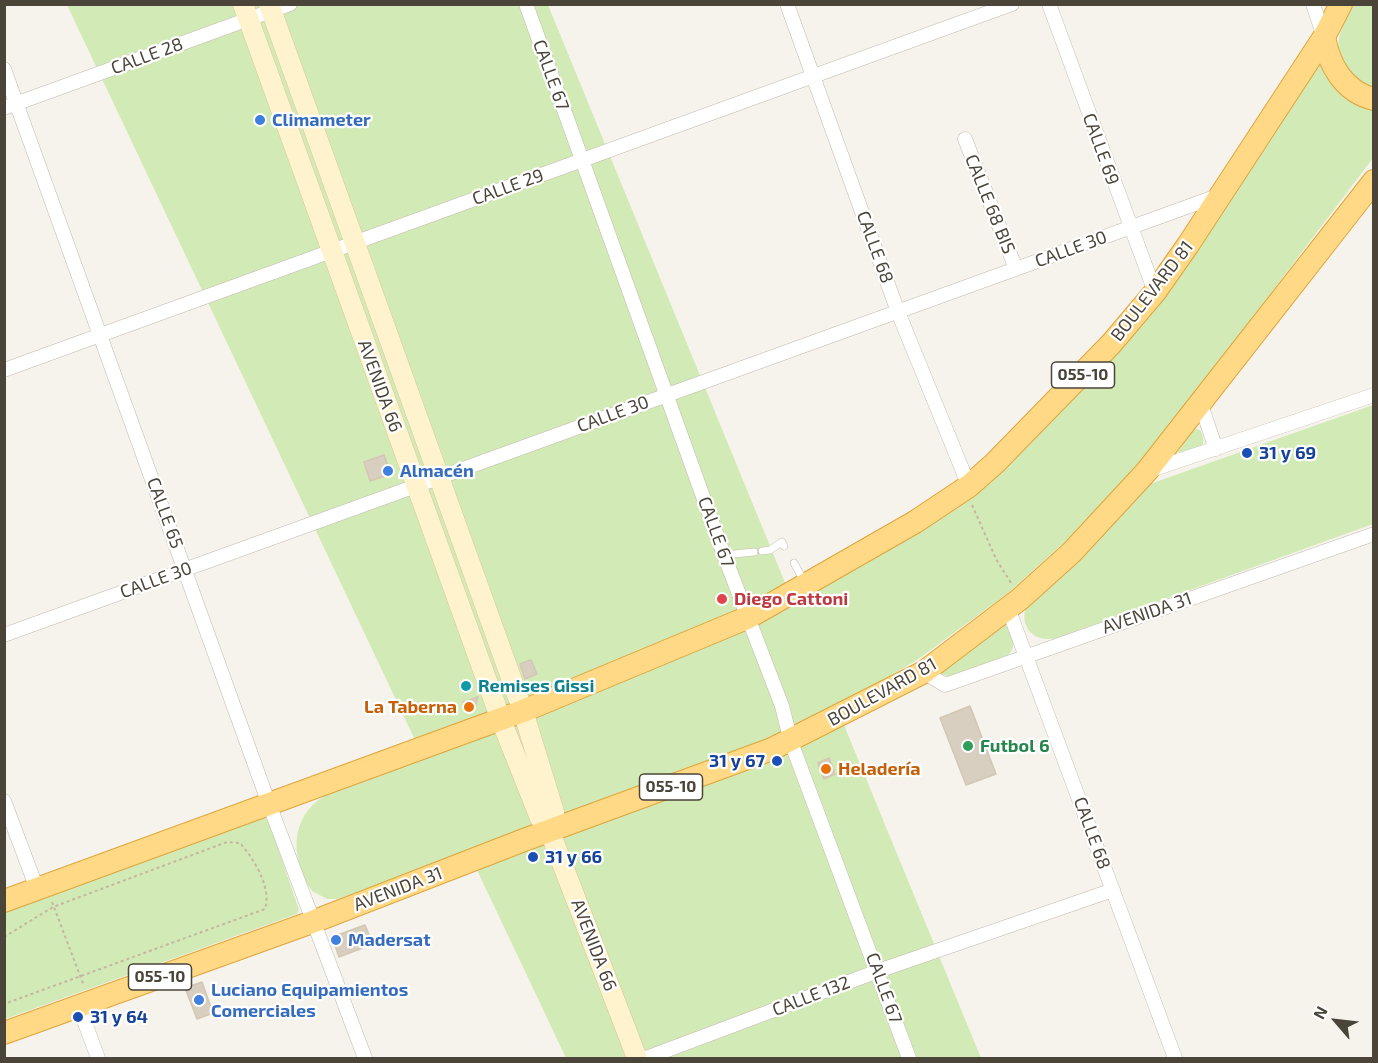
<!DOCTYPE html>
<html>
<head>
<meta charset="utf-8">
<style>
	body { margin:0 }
	#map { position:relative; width:1378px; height:1063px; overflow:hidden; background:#f6f3ec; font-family:"Exo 2",sans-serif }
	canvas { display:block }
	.frame { position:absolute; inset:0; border:6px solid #4b4439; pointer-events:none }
	.north { position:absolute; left:1306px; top:991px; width:60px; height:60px; -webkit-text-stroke:4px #fff; paint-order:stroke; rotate:298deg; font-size:16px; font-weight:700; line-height:24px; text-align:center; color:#4b4439 }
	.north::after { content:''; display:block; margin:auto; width:21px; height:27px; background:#4b4439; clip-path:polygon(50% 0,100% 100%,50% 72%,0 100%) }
</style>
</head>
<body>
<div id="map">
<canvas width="1378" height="1063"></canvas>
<div class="frame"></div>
<div class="north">N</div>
</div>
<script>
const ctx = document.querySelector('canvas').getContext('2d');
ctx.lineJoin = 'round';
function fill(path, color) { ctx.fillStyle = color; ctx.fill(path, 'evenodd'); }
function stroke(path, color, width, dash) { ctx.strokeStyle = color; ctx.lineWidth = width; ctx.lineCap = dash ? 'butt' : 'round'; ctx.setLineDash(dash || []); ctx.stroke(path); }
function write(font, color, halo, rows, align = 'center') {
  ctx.font = font + ' "Exo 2",sans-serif'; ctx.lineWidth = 4.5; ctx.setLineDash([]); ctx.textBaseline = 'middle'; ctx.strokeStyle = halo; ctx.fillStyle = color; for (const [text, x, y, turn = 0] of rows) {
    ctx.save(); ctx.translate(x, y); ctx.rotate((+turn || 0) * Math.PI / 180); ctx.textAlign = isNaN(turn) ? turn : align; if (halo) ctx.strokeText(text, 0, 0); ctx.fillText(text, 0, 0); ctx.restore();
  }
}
const green = new Path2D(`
	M 67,5 L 548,5 L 793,602 L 1030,442 L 1317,64 L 1325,65 L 1373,106 L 1373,158 L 1168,429 L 1092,517 L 1008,593 L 917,660 L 837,708 L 981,1058 L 566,1058 L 468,851 L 338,899 L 327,899 L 312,891 C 290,860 289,816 325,796 L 424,759 Z
	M 1353,5 L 1373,5 L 1373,92 C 1330,67 1331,45 1353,5 Z
	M 1373,405 L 1373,524 L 1057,638 C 1032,644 1017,624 1028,602 L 1150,484 Z
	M 1193,428 L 1200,430 C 1209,446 1199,451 1184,456 L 1178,452 Z
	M 1004,624 C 1015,630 1017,647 1008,655 L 949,677 L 942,674 L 942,670 Z
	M 263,818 L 268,819 L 299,910 L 297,914 L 5,1019 L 5,911 Z`);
const building = new Path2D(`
	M 384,455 L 391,474 L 370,481 L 364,462 Z
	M 531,660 L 537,674 L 525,679 L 520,664 Z
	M 478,697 L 474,710 L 466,713 L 463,702 Z
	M 970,706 L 996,774 L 966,785 L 940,718 Z
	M 829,758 L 835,774 L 824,779 L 818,763 Z
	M 365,925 L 373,944 L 339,957 L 332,937 Z
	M 202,982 L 213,1013 L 197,1019 L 185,988 Z`);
const path = new Path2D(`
	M 972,505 L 996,559 L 1011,583
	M 52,902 L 84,986
	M 4,937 L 53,907 L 227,842 L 240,843 C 254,859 272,888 265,909 L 4,1004`);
const service = new Path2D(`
	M 762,551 L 770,550 L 782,542 L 784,546
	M 724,555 L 754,552
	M 794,563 L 804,581`);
const minor = new Path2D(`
	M 526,4 L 724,555 L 782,706 L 791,742 L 909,1058
	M 787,4 L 898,312 L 969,486
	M 1049,4 L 1155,292
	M 1313,4 L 1324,37
	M 4,69 L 269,804 L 365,1058
	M 4,108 L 290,4
	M 965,139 L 1016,269
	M 4,370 L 1012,4
	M 1201,405 L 1216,449
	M 1148,471 L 1374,395
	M 1008,608 L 1175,1058
	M 4,635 L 1220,195
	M 924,672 L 945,685 L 1374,534
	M 4,801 L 37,889
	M 79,1007 L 98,1058
	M 646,1058 L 878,971 L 1113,890`);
const secondary = new Path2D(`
	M 243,4 L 501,720 L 540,818 L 550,832 L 637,1058
	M 269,4 L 523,711 L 554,812 L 550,832`);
const trunk = new Path2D(`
	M 1324,37 C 1329,65 1344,92 1374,99
	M 4,901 L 523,711 L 749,617 L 915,522 L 969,486 L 995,463 L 1111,344 L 1155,292 L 1188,245 L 1324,37 L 1341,4
	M 4,1033 L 315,921 L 524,840 L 772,749 L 924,672 L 1020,599 L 1072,552 L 1147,471 L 1374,181`);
const markers = [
	[260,120,6,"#3f7fe0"],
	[1247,453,6,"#1a4fb4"],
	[388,471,6,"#3f7fe0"],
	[722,599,6,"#e0444e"],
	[466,686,6,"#0f9aa8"],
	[469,707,6,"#e8710a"],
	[968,746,6,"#2e9e5b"],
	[777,761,6,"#1a4fb4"],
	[826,769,6,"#e8710a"],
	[533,857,6,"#1a4fb4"],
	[336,940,6,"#3f7fe0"],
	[199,1000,6,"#3f7fe0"],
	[78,1017,6,"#1a4fb4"]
];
const shields = [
	[1083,375,63],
	[671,787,63],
	[160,977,63]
];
const shieldNames = [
	["055-10",1083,375],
	["055-10",671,787],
	["055-10",160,977]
];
const streetNames = [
	["CALLE 28",147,56,-20],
	["CALLE 67",551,75,70],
	["CALLE 69",1101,149,70],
	["CALLE 29",508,187,-20],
	["CALLE 68 BIS",990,204,68],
	["CALLE 68",875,247,70],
	["CALLE 30",1071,249,-20],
	["BOULEVARD 81",1152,291,-52],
	["AVENIDA 66",380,386,70],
	["CALLE 30",613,414,-20],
	["CALLE 65",165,513,70],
	["CALLE 67",716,532,70],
	["CALLE 30",156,580,-20],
	["AVENIDA 31",1147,613,-19],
	["BOULEVARD 81",882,692,-29],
	["CALLE 68",1092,833,70],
	["AVENIDA 31",398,889,-21],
	["AVENIDA 66",594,945,69],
	["CALLE 67",884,988,70],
	["CALLE 132",811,996,-21]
];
const shopNames = [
	["Climameter",272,120],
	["Almacén",400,471],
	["Madersat",348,940],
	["Luciano Equipamientos",211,990],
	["Comerciales",211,1011]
];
const transitNames = [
	["31 y 69",1259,453],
	["31 y 67",765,761,"right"],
	["31 y 66",545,857],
	["31 y 64",90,1017]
];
const healthNames = [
	["Diego Cattoni",734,599]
];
const cultureNames = [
	["Remises Gissi",478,686]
];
const foodNames = [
	["La Taberna",457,707],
	["Heladería",838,769,"left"]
];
const leisureNames = [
	["Futbol 6",980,746]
];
fill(green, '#d2eab5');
fill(building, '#d8cfc1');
stroke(building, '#d3c7b4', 1.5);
stroke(service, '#c2bbae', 8);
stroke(minor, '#c2bbae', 15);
stroke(secondary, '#d6c79b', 21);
stroke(trunk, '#e0a43c', 24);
stroke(path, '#c4b79f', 2, [3, 3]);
stroke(service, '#fff', 7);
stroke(minor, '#fff', 14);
stroke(secondary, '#fff3cd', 20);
stroke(trunk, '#ffd985', 22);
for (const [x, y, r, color] of markers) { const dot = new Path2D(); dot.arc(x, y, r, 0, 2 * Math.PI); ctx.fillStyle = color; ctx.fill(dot); stroke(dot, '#fff', 2); }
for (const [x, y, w] of shields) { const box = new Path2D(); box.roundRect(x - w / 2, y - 13, w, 26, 4.5); ctx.fillStyle = '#fff'; ctx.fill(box); stroke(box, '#4b4439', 1.5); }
write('bold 16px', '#4b4439', null, shieldNames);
write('18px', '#4b4439', '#fff', streetNames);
write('bold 18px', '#366cbe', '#fff', shopNames, 'left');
write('bold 18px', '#164399', '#fff', transitNames, 'left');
write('bold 18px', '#be3a42', '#fff', healthNames, 'left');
write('bold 18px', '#0d838f', '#fff', cultureNames, 'left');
write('bold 18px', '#c56008', '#fff', foodNames, 'right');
write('bold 18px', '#27864d', '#fff', leisureNames, 'left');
</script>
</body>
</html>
